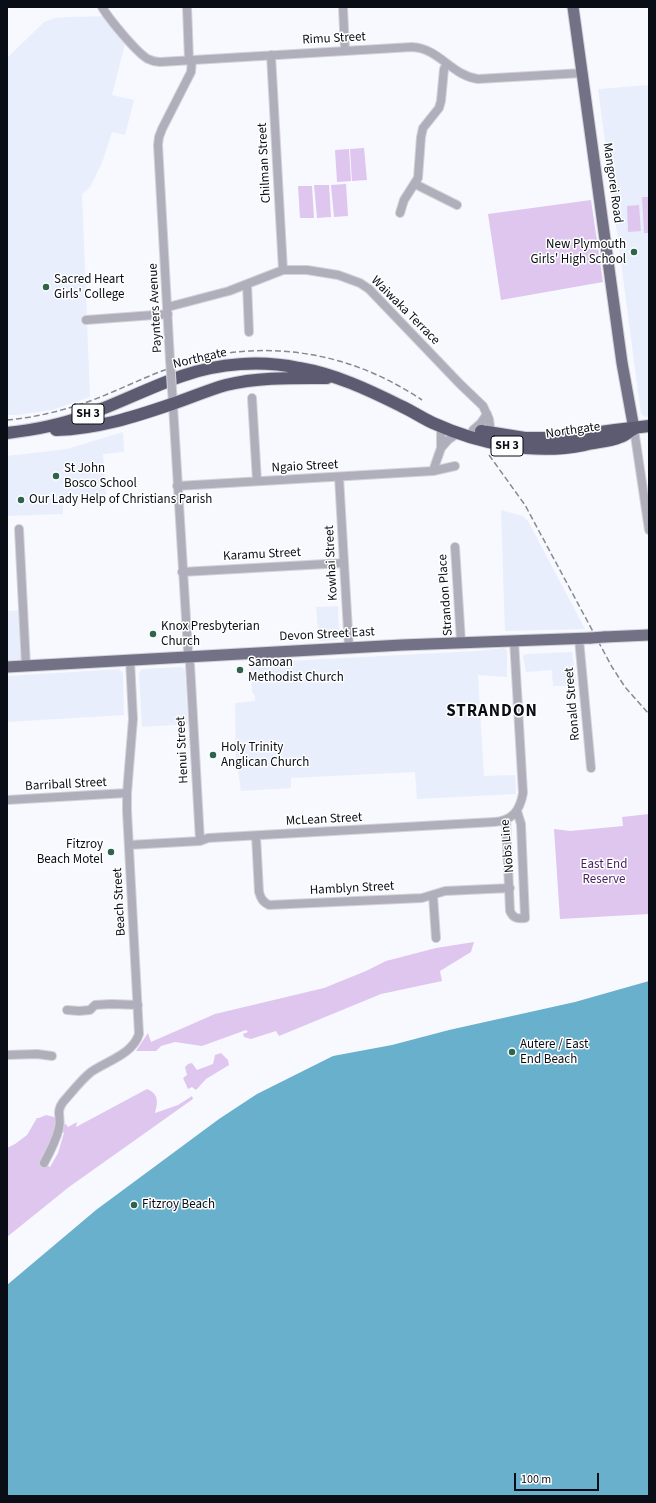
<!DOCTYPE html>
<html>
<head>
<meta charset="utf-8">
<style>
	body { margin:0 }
	#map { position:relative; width:656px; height:1503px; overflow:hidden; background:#f7f9fe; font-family:"Source Sans 3",sans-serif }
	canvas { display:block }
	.frame { position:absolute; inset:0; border:8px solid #090d15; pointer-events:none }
	.scale { position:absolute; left:514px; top:1473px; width:85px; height:18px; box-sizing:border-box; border:2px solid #090d15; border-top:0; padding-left:5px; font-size:12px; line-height:14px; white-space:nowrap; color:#090d15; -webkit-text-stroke:3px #fff; paint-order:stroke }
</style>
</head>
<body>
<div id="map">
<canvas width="656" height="1503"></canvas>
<div class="frame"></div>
<div class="scale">100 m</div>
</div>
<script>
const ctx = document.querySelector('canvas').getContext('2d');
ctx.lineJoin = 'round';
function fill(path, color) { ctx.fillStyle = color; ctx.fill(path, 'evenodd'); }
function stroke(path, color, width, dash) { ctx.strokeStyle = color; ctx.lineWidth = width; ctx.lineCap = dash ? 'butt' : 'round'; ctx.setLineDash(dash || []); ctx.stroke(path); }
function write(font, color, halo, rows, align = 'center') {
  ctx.font = font + ' "Source Sans 3",sans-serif'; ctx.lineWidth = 3; ctx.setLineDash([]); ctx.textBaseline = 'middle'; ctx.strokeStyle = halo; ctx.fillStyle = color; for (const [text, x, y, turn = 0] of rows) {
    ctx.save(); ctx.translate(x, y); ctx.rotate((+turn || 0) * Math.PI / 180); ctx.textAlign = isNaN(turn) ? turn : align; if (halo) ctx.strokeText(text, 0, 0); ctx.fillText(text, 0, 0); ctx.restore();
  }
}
const built = new Path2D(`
	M 107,16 L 126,40 L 112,95 L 134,100 L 125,135 L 112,132 L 102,163 L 90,187 L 82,194 L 90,397 L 52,410 L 17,415 L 7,415 L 7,58 L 44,22 L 55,18 L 70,17 Z
	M 649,85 L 649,416 L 645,417 L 641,414 L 598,89 Z
	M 123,432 L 124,452 L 103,454 L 106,495 L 63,497 L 63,514 L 7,516 L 7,456 L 67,449 Z
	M 501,510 L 523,516 L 528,521 L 585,629 L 505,631 Z
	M 338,606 L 339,636 L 337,640 L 319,641 L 316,607 Z
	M 23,610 L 27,661 L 7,663 L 7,611 Z
	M 504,648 L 507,650 L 507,677 L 478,675 L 484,776 L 515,775 L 516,794 L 417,799 L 415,772 L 291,778 L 291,788 L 241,791 L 238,771 L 236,771 L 235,703 L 255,701 L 255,696 L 252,692 L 250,663 L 477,651 Z
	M 572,652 L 577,686 L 553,686 L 552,670 L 526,672 L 523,656 L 526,654 Z
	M 181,667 L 185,669 L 188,724 L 142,727 L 139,673 L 142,669 Z
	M 119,669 L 123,673 L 124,715 L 7,722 L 7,676 Z`);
const green = new Path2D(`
	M 364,148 L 367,180 L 352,181 L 350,149 Z
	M 349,149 L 351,181 L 337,182 L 335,150 Z
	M 346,184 L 348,216 L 334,217 L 331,185 Z
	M 314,185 L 329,185 L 331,217 L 317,218 Z
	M 298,186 L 312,186 L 314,218 L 300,218 Z
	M 642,197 L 649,197 L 649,233 L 644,233 Z
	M 591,200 L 603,282 L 501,300 L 488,214 Z
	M 639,205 L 641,231 L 628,232 L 627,206 Z
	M 649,814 L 649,914 L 560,919 L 554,829 L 570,831 L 623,826 L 622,817 Z
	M 474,942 L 471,952 L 440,971 L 442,981 L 381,994 L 279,1036 L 276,1031 L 251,1039 L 244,1037 L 243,1034 L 248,1032 L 246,1030 L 202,1046 L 175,1042 L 161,1046 L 156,1051 L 136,1051 L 148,1033 L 151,1042 L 215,1014 L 324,988 L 366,971 L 386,961 L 436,948 Z
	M 221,1053 L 228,1060 L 229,1065 L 206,1079 L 196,1090 L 192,1087 L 188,1089 L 183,1078 L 187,1075 L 185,1067 L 188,1064 L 192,1063 L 197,1070 L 213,1064 L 215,1055 Z
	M 147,1089 C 159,1094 158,1102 155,1113 L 178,1105 L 192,1096 L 193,1099 L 69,1187 L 7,1237 L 7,1148 L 15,1144 L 27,1135 L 37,1118 L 39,1118 L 46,1115 L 54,1117 L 57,1122 L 49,1146 L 41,1162 L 50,1167 L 58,1153 L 64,1133 L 60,1131 L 62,1125 L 66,1124 L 68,1127 L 77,1122 L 76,1127 Z`);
const water = new Path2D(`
	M 649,981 L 649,1496 L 7,1496 L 7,1285 L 96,1210 L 219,1119 L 257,1094 L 333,1056 L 392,1045 L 449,1030 L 575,1002 Z`);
const minor = new Path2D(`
	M 102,7 C 109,19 137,53 148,59 C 152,61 156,62 160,62 L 412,47 C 439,48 452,76 478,79 L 582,73
	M 187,7 L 189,60
	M 343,7 L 345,51
	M 271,55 L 283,270
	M 415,184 L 457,205
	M 400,213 L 404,200 L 418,178 L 421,137 L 423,128 L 439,108 L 441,101 L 444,69 L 447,64
	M 247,284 L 249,332
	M 168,307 L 229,291 L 283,270 L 307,270 L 338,275 L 360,283 L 369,289 L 460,384 L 483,406 L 489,419 L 491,434
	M 86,320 L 168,314
	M 170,360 L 158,145 L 159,137 L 162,129 L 191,72 L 192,60
	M 172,389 L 188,651 L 190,664 L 200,841
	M 252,398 L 257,481
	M 634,429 L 649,530
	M 473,430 L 481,423 L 487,414
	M 441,448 L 448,440 L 458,433
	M 433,471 L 441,448 L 441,427
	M 339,477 L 349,648
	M 177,486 L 433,471 L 455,466
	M 19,529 L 26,666
	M 455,547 L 461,642
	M 182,572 L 344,563
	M 579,639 L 591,768
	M 7,800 L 127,793
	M 506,820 L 510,911 C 513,918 517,919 525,918 L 521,824 L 517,811
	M 256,836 L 259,892 C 261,899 263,902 269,905 L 422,898 L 445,891 L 510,888
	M 129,845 L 200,841 L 208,838 L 494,822 C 512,821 520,811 523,793 L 514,640
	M 433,895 L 436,938
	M 67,1010 L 79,1011 L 90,1010 L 95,1005 L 111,1004 L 138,1005
	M 7,1055 L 37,1054 L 52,1056
	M 44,1163 C 50,1152 56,1141 59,1128 C 62,1117 55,1113 63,1102 C 72,1092 81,1080 91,1072 C 107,1061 133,1054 139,1034 L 127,811 L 127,793 L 133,719 L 130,660`);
const major = new Path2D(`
	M 573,7 L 622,363 L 634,429
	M 604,637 L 649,635
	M 7,667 L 402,645 L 591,638`);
const highway = new Path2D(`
	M 56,430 C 97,429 134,417 172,404 C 190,398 208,390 226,385 C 258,377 294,378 327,378
	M 481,431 L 525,438 L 559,438 L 615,430 L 649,426
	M 7,433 C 32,430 57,426 81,417 C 115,405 148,388 182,376 C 219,363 261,360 299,368 C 335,374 369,390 401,406 C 412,411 422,418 433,423 C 479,444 534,455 584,445 C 595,442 609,442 620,437 C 625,436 629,431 634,429`);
const rail = new Path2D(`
	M 7,420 C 30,418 53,413 75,406 C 105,397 133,382 162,371 C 179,365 197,358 214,355 C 290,342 359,358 422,400
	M 489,455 L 525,505 L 612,667 L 625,687 L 649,714`);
const minorBridge = new Path2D(`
	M 170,360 L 172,389`);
const majorBridge = new Path2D(`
	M 591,638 L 604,637`);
const markers = [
	[634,252,4,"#2d644b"],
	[46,287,4,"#2d644b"],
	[56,476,4,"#2d644b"],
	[21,500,4,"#2d644b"],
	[153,634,4,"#2d644b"],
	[240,670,4,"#2d644b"],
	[213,755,4,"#2d644b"],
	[111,852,4,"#2d644b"],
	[512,1052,4,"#2d644b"],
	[134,1205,4,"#2d644b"]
];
const shields = [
	[88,414,32],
	[507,446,32]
];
const shieldNames = [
	["SH 3",88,414],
	["SH 3",507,446]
];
const streetNames = [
	["Rimu Street",334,39,-3],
	["Chilman Street",265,163,-93],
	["Mangorei Road",612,183,82],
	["Paynters Avenue",156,308,-93],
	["Waiwaka Terrace",405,311,45],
	["Northgate",200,359,-13],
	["Northgate",573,431,-8],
	["Ngaio Street",305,467,-3],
	["Karamu Street",262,555,-3],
	["Kowhai Street",332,563,-93],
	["Strandon Place",446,595,-94],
	["Devon Street East",327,635,-3],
	["Ronald Street",573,704,-95],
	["Henui Street",183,750,-93],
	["Barriball Street",66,785,-3],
	["McLean Street",324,820,-3],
	["Nobs Line",508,846,-95],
	["Hamblyn Street",352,889,-3],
	["Beach Street",120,902,-93]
];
const poiNames = [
	["New Plymouth",626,245,"right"],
	["Girls' High School",626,260,"right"],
	["Sacred Heart",54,280],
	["Girls' College",54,295],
	["St John",64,469],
	["Bosco School",64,484],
	["Our Lady Help of Christians Parish",29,500],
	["Knox Presbyterian",161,627],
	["Church",161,642],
	["Samoan",248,663],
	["Methodist Church",248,678],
	["Holy Trinity",221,748],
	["Anglican Church",221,763],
	["Fitzroy",103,845,"right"],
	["Beach Motel",103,860,"right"],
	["Autere / East",520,1045],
	["End Beach",520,1060],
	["Fitzroy Beach",142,1205]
];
const parkNames = [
	["East End",604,865],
	["Reserve",604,880]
];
const districtNames = [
	["STRANDON",492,712]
];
fill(built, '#e9eefc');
fill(green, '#dec6ef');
fill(water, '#68b0cc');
stroke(minor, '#d1d3d9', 10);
stroke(major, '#d1d3d9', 13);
stroke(highway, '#d1d3d9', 14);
stroke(minor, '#afaeba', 8);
stroke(major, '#737186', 11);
stroke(highway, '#5d5b72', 12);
stroke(rail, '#878a90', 1.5, [6, 3]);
stroke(minorBridge, '#d1d3d9', 10, []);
stroke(majorBridge, '#d1d3d9', 13, []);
stroke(minorBridge, '#afaeba', 8);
stroke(majorBridge, '#737186', 11);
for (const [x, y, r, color] of markers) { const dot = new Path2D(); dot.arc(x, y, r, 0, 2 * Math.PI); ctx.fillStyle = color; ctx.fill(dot); stroke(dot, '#fff', 1.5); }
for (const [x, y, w] of shields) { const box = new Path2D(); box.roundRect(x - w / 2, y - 10, w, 20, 3); ctx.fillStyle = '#fff'; ctx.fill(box); stroke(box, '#090d15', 1); }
write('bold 12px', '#090d15', null, shieldNames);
write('13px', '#090d15', '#fff', streetNames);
write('13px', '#090d15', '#fff', poiNames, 'left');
write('13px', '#481f5f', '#fff', parkNames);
ctx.letterSpacing = '1px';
write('bold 17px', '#090d15', '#fff', districtNames);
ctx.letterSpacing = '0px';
</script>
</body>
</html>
